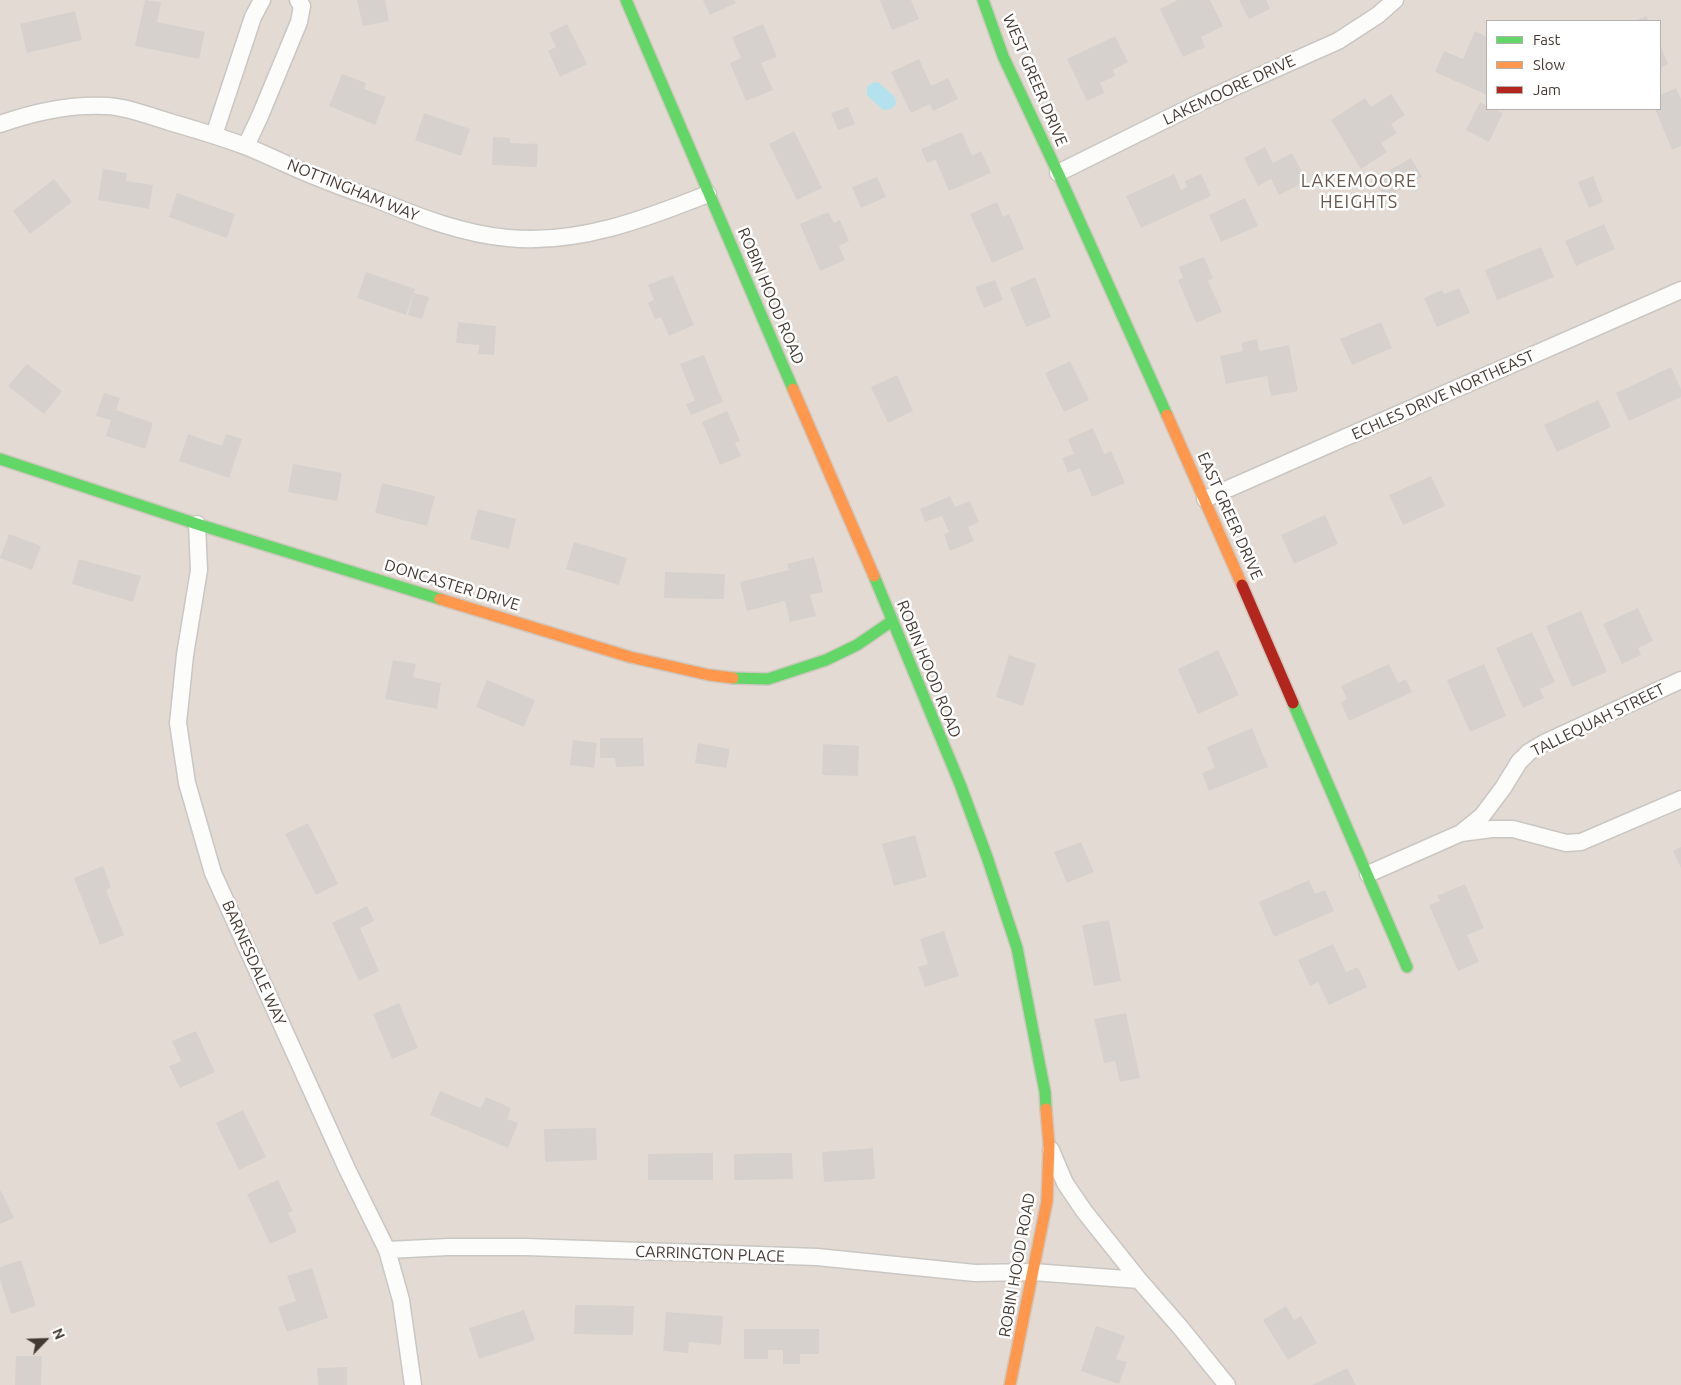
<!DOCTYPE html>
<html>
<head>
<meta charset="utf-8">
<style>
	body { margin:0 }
	#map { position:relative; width:1681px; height:1385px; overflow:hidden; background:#eeeae6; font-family:Ubuntu,sans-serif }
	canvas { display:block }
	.legend { position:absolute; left:1486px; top:20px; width:175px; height:90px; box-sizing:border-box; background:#fff; border:1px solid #b4b0ad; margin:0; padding:6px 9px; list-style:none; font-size:15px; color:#443a33 }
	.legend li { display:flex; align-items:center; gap:10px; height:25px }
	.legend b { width:25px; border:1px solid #b4b0ad }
	.north { position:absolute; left:20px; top:1315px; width:50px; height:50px; -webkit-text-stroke:4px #fff; paint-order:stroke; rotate:66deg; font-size:14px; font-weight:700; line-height:20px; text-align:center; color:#443a33 }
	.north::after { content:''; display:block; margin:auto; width:18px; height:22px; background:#443a33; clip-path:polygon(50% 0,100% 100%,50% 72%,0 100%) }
</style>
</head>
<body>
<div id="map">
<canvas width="1681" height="1385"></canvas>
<ul class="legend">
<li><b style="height:6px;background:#63d668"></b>Fast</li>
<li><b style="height:6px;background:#ff974d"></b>Slow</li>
<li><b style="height:6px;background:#b3261e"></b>Jam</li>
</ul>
<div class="north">N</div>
</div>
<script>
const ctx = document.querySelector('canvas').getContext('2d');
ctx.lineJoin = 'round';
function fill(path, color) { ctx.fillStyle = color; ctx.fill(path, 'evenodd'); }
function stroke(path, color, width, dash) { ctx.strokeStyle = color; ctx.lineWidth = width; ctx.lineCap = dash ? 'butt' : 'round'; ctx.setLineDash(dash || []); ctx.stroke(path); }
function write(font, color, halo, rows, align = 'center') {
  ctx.font = font + ' Ubuntu,sans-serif'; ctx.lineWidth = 5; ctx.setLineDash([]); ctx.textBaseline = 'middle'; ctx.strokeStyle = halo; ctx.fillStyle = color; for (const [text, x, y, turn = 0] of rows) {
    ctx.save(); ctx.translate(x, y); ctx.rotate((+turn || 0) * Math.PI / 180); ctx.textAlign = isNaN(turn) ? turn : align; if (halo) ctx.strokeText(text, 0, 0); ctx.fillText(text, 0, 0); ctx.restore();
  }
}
const residential = new Path2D(`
	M 0,0 L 1681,0 L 1681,1385 L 0,1385 ZM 1487,21 L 1660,21 L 1660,109 L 1487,109 Z`);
const water = new Path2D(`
	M 878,82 L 895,97 L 896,104 L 891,109 L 883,110 L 867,95 L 867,87 L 872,83 Z`);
const building = new Path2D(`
	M 145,0 L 161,2 L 157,22 L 205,32 L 199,59 L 135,46 Z
	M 357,0 L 385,0 L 389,21 L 363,26 Z
	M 703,0 L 734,0 L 736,3 L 710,15 Z
	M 880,0 L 911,0 L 919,19 L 892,30 Z
	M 1178,0 L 1210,0 L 1223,26 L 1201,37 L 1205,47 L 1183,57 L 1160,9 Z
	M 1239,0 L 1266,0 L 1270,9 L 1249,19 Z
	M 75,11 L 82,40 L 27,53 L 20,24 Z
	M 1646,16 L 1649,21 L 1634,21 Z
	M 567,24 L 587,64 L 560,77 L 548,51 L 556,47 L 549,33 Z
	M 763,24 L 777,57 L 761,63 L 773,90 L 746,101 L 730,63 L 741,58 L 732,37 Z
	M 1475,31 L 1487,37 L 1487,95 L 1435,72 L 1444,51 L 1463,59 Z
	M 1115,36 L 1128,62 L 1113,70 L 1115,76 L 1100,83 L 1104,93 L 1087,101 L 1067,59 Z
	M 1660,45 L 1668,64 L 1660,68 Z
	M 919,59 L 931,86 L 948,78 L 958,99 L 933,111 L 930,104 L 911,113 L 891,72 Z
	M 342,74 L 366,83 L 364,89 L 386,97 L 375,125 L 329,106 Z
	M 1676,88 L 1681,99 L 1681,146 L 1672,150 L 1655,109 L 1660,109 L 1660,95 Z
	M 1391,94 L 1405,115 L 1391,124 L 1397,133 L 1381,143 L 1387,152 L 1361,169 L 1331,120 L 1365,98 L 1371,107 Z
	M 1480,102 L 1487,106 L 1487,109 L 1493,109 L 1503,113 L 1489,142 L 1466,130 Z
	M 848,107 L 855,124 L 838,130 L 831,113 Z
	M 424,113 L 470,129 L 461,156 L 415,140 Z
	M 794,131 L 822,188 L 797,200 L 769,144 Z
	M 962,132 L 972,156 L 981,151 L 991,173 L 949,191 L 936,160 L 927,163 L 921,149 Z
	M 493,137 L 510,138 L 510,143 L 538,144 L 537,167 L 492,165 Z
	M 1265,147 L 1273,163 L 1292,153 L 1307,181 L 1279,195 L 1271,179 L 1258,186 L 1244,158 Z
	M 1411,158 L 1422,177 L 1385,198 L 1374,179 Z
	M 103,169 L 127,173 L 126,181 L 153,185 L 149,209 L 98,200 Z
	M 1174,174 L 1181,190 L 1187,187 L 1185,181 L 1201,174 L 1211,196 L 1141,228 L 1126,196 Z
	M 1593,176 L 1603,202 L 1589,208 L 1578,182 Z
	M 877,177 L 886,197 L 861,208 L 852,187 Z
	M 54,179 L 72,202 L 30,234 L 13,211 Z
	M 177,193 L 235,214 L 227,238 L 169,217 Z
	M 1245,198 L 1258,226 L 1221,242 L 1209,215 Z
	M 997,202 L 1003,217 L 1009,214 L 1024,249 L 992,263 L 970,214 Z
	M 828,212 L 834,223 L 840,220 L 849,241 L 839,246 L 845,260 L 820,271 L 800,224 Z
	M 1604,224 L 1615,249 L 1576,266 L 1565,241 Z
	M 1541,247 L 1554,277 L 1497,300 L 1485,270 Z
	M 1204,257 L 1213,278 L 1208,281 L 1222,312 L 1196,323 L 1178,280 L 1183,278 L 1179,267 Z
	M 366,272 L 415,289 L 406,315 L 357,298 Z
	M 673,275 L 694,325 L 669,336 L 661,317 L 655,319 L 648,303 L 654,300 L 648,285 Z
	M 1035,277 L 1051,317 L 1026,327 L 1010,288 Z
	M 995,280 L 1003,300 L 984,308 L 975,287 Z
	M 1459,288 L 1470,313 L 1437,327 L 1424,298 L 1442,290 L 1444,294 Z
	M 414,293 L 429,297 L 422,319 L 408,315 Z
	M 458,322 L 496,326 L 494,355 L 478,354 L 479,345 L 456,343 Z
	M 1381,322 L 1392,348 L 1352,365 L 1340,339 Z
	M 1257,339 L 1259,351 L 1289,345 L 1298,391 L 1271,396 L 1267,376 L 1226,384 L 1220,356 L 1243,351 L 1241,343 Z
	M 704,355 L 723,402 L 691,415 L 686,404 L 695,401 L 680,364 Z
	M 1070,361 L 1089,400 L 1064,412 L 1045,373 Z
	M 27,364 L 62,391 L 44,414 L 8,386 Z
	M 1671,367 L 1681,389 L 1681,397 L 1629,421 L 1616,393 Z
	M 897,375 L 913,411 L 888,423 L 871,387 Z
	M 104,393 L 120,398 L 116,410 L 153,423 L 145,449 L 106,436 L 111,420 L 96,416 Z
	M 1598,400 L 1611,427 L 1557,452 L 1544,425 Z
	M 727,411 L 740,441 L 735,443 L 741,456 L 720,465 L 702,422 Z
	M 1093,428 L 1104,454 L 1111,451 L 1125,483 L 1092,497 L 1080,468 L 1068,473 L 1062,458 L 1074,454 L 1068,439 Z
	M 188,434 L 222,446 L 226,434 L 242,439 L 229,478 L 179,461 Z
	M 293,464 L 342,473 L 337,501 L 288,492 Z
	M 1431,476 L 1445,506 L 1403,525 L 1389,495 Z
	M 382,483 L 435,496 L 427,526 L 375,513 Z
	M 950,496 L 955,507 L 970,501 L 979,522 L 968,527 L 974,541 L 950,551 L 944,534 L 949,532 L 942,516 L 925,522 L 920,509 Z
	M 478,509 L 516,519 L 509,549 L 470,539 Z
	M 1325,515 L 1338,544 L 1294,564 L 1281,535 Z
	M 9,534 L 41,546 L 32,570 L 0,558 Z
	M 574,542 L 627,558 L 619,585 L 566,569 Z
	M 814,557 L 823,592 L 810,595 L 816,616 L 790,622 L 785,601 L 747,611 L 740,582 L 789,570 L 787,564 Z
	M 79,559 L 141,576 L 133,602 L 72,584 Z
	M 665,572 L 725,574 L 724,599 L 664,598 Z
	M 1638,608 L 1653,641 L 1638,648 L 1641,655 L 1622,664 L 1603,624 Z
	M 1581,611 L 1607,672 L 1572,687 L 1546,626 Z
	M 1532,632 L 1555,682 L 1540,689 L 1544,698 L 1523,708 L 1496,648 Z
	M 1218,650 L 1239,695 L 1198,714 L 1178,669 Z
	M 1009,655 L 1036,664 L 1023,706 L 996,697 Z
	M 393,660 L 416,664 L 413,677 L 441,683 L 437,709 L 385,699 Z
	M 1389,664 L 1398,683 L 1406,679 L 1412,692 L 1349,721 L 1341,703 L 1347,699 L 1341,686 Z
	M 1484,664 L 1506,716 L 1470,732 L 1447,680 Z
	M 487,680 L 535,700 L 524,727 L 476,707 Z
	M 1252,728 L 1268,767 L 1209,791 L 1202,773 L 1215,768 L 1207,747 Z
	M 600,738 L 643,738 L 644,766 L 616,767 L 615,758 L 600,758 Z
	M 573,740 L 597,743 L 594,768 L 570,765 Z
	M 698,743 L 730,749 L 726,768 L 695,763 Z
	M 823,744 L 859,746 L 858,776 L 822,775 Z
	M 308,823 L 338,884 L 316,895 L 285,834 Z
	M 915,835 L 927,877 L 894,886 L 882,844 Z
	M 1081,842 L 1094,872 L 1067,883 L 1054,852 Z
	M 1681,847 L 1681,868 L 1673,851 Z
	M 103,866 L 111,887 L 106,890 L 124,935 L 100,945 L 74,878 Z
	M 1309,880 L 1315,894 L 1325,890 L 1334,911 L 1274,937 L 1259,902 Z
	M 1465,884 L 1484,928 L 1467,935 L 1479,962 L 1458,971 L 1429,905 L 1440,901 L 1437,896 Z
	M 367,906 L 374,921 L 360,928 L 379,971 L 359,981 L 332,923 Z
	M 1109,920 L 1121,981 L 1094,986 L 1082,925 Z
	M 944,931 L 959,976 L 925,987 L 918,967 L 928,964 L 920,939 Z
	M 1333,944 L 1346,972 L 1358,967 L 1367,987 L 1329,1005 L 1318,982 L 1310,986 L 1298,960 Z
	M 399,1003 L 418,1048 L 392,1059 L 373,1014 Z
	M 1126,1013 L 1140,1078 L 1120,1082 L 1115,1061 L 1104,1063 L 1094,1019 Z
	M 196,1031 L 215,1072 L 180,1088 L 169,1066 L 181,1061 L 172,1041 Z
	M 440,1091 L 481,1108 L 486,1097 L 511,1108 L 507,1119 L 518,1123 L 508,1148 L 430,1115 Z
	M 243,1110 L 266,1157 L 239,1170 L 216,1123 Z
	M 596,1128 L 597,1160 L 545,1162 L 544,1129 Z
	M 873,1148 L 875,1179 L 824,1182 L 822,1152 Z
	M 713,1153 L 713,1180 L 648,1180 L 648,1154 Z
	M 792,1153 L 793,1179 L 734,1180 L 734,1154 Z
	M 278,1180 L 293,1211 L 288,1213 L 297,1232 L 270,1244 L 247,1194 Z
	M 0,1191 L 1,1191 L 14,1218 L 0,1224 Z
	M 21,1260 L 36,1306 L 11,1314 L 0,1279 L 0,1267 Z
	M 312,1268 L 328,1318 L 287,1332 L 278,1307 L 296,1301 L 287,1276 Z
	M 575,1305 L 634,1306 L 633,1335 L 574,1334 Z
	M 1286,1306 L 1294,1320 L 1301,1316 L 1317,1343 L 1288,1360 L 1263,1320 Z
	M 524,1310 L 535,1340 L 479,1359 L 469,1328 Z
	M 666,1312 L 723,1316 L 721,1345 L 689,1342 L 688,1353 L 663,1351 Z
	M 1096,1326 L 1125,1336 L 1116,1359 L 1127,1362 L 1119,1384 L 1081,1371 Z
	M 744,1329 L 819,1329 L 819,1354 L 800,1354 L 800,1364 L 783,1364 L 783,1350 L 768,1350 L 768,1359 L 744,1359 Z
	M 16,1356 L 42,1356 L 41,1385 L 15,1385 Z
	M 347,1367 L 347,1385 L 318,1385 L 317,1368 Z
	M 1347,1368 L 1356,1385 L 1312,1385 Z`);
const street = new Path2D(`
	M 0,124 C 34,112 71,104 107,106 C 128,107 153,117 173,123 C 197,130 221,137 245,146 C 268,155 291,167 314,176 C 335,185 356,192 378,200 C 419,217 463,234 508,238 C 577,245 645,219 708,194
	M 214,135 L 253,17 L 262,0
	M 246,146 L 260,116 L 299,22 L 302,6 L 298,0
	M 1058,173 L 1201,102 L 1338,41 L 1378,15 L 1395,0
	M 1205,499 L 1681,290
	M 197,524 L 199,570 L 185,655 L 178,723 L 187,783 L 213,873 L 347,1169 L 387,1250 L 401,1300 L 413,1385
	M 1461,833 L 1492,829 L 1513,829 L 1566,843 L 1581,842 L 1681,799
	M 1368,874 L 1461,833 L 1482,816 L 1503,788 L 1519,762 L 1529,752 L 1544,743 L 1681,680
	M 1051,1150 L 1065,1183 L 1084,1211 L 1139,1280 L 1180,1327 L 1227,1385
	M 387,1250 L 448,1247 L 526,1247 L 817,1257 L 975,1273 L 1033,1272 L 1139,1280`);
const fast = new Path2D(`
	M 626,0 L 793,389
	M 983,0 L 1003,56 L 1058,173 L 1167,415
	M 0,459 L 197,524 L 440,599
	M 874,576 L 960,784 L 987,857 L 1017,948 L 1045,1092 L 1046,1109
	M 733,678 L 768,679 L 826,660 L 857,645 L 892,621
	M 1293,703 L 1407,967`);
const slow = new Path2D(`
	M 793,389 L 874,576
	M 1167,415 L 1242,585
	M 440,599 L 630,657 L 709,675 L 733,678
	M 1010,1385 L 1047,1201 L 1049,1145 L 1046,1109`);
const jam = new Path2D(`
	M 1242,585 L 1293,703`);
const streetNames = [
	["WEST GREER DRIVE",1035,80,67],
	["LAKEMOORE DRIVE",1229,90,-25],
	["NOTTINGHAM WAY",353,190,22],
	["ROBIN HOOD ROAD",771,296,67],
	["ECHLES DRIVE NORTHEAST",1443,395,-24],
	["EAST GREER DRIVE",1230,516,66],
	["DONCASTER DRIVE",452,585,17],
	["ROBIN HOOD ROAD",929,669,68],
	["TALLEQUAH STREET",1598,720,-26],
	["BARNESDALE WAY",254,963,66],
	["CARRINGTON PLACE",710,1254,2],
	["ROBIN HOOD ROAD",1017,1265,-80]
];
const neighbourhoodNames = [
	["LAKEMOORE",1359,181],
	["HEIGHTS",1359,202]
];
fill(residential, '#e3dbd3');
fill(water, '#b4e1ee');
fill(building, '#d6d1cd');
stroke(street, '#cac6c2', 19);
stroke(fast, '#cfc7be', 14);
stroke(slow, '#cfc7be', 14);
stroke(jam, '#cfc7be', 14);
stroke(street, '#fcfcfb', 16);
stroke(fast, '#63d668', 11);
stroke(slow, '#ff974d', 11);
stroke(jam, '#b3261e', 11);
write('16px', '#443a33', '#fff', streetNames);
ctx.letterSpacing = '1px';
write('18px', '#67564a', '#fff', neighbourhoodNames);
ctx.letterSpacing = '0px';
</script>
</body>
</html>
